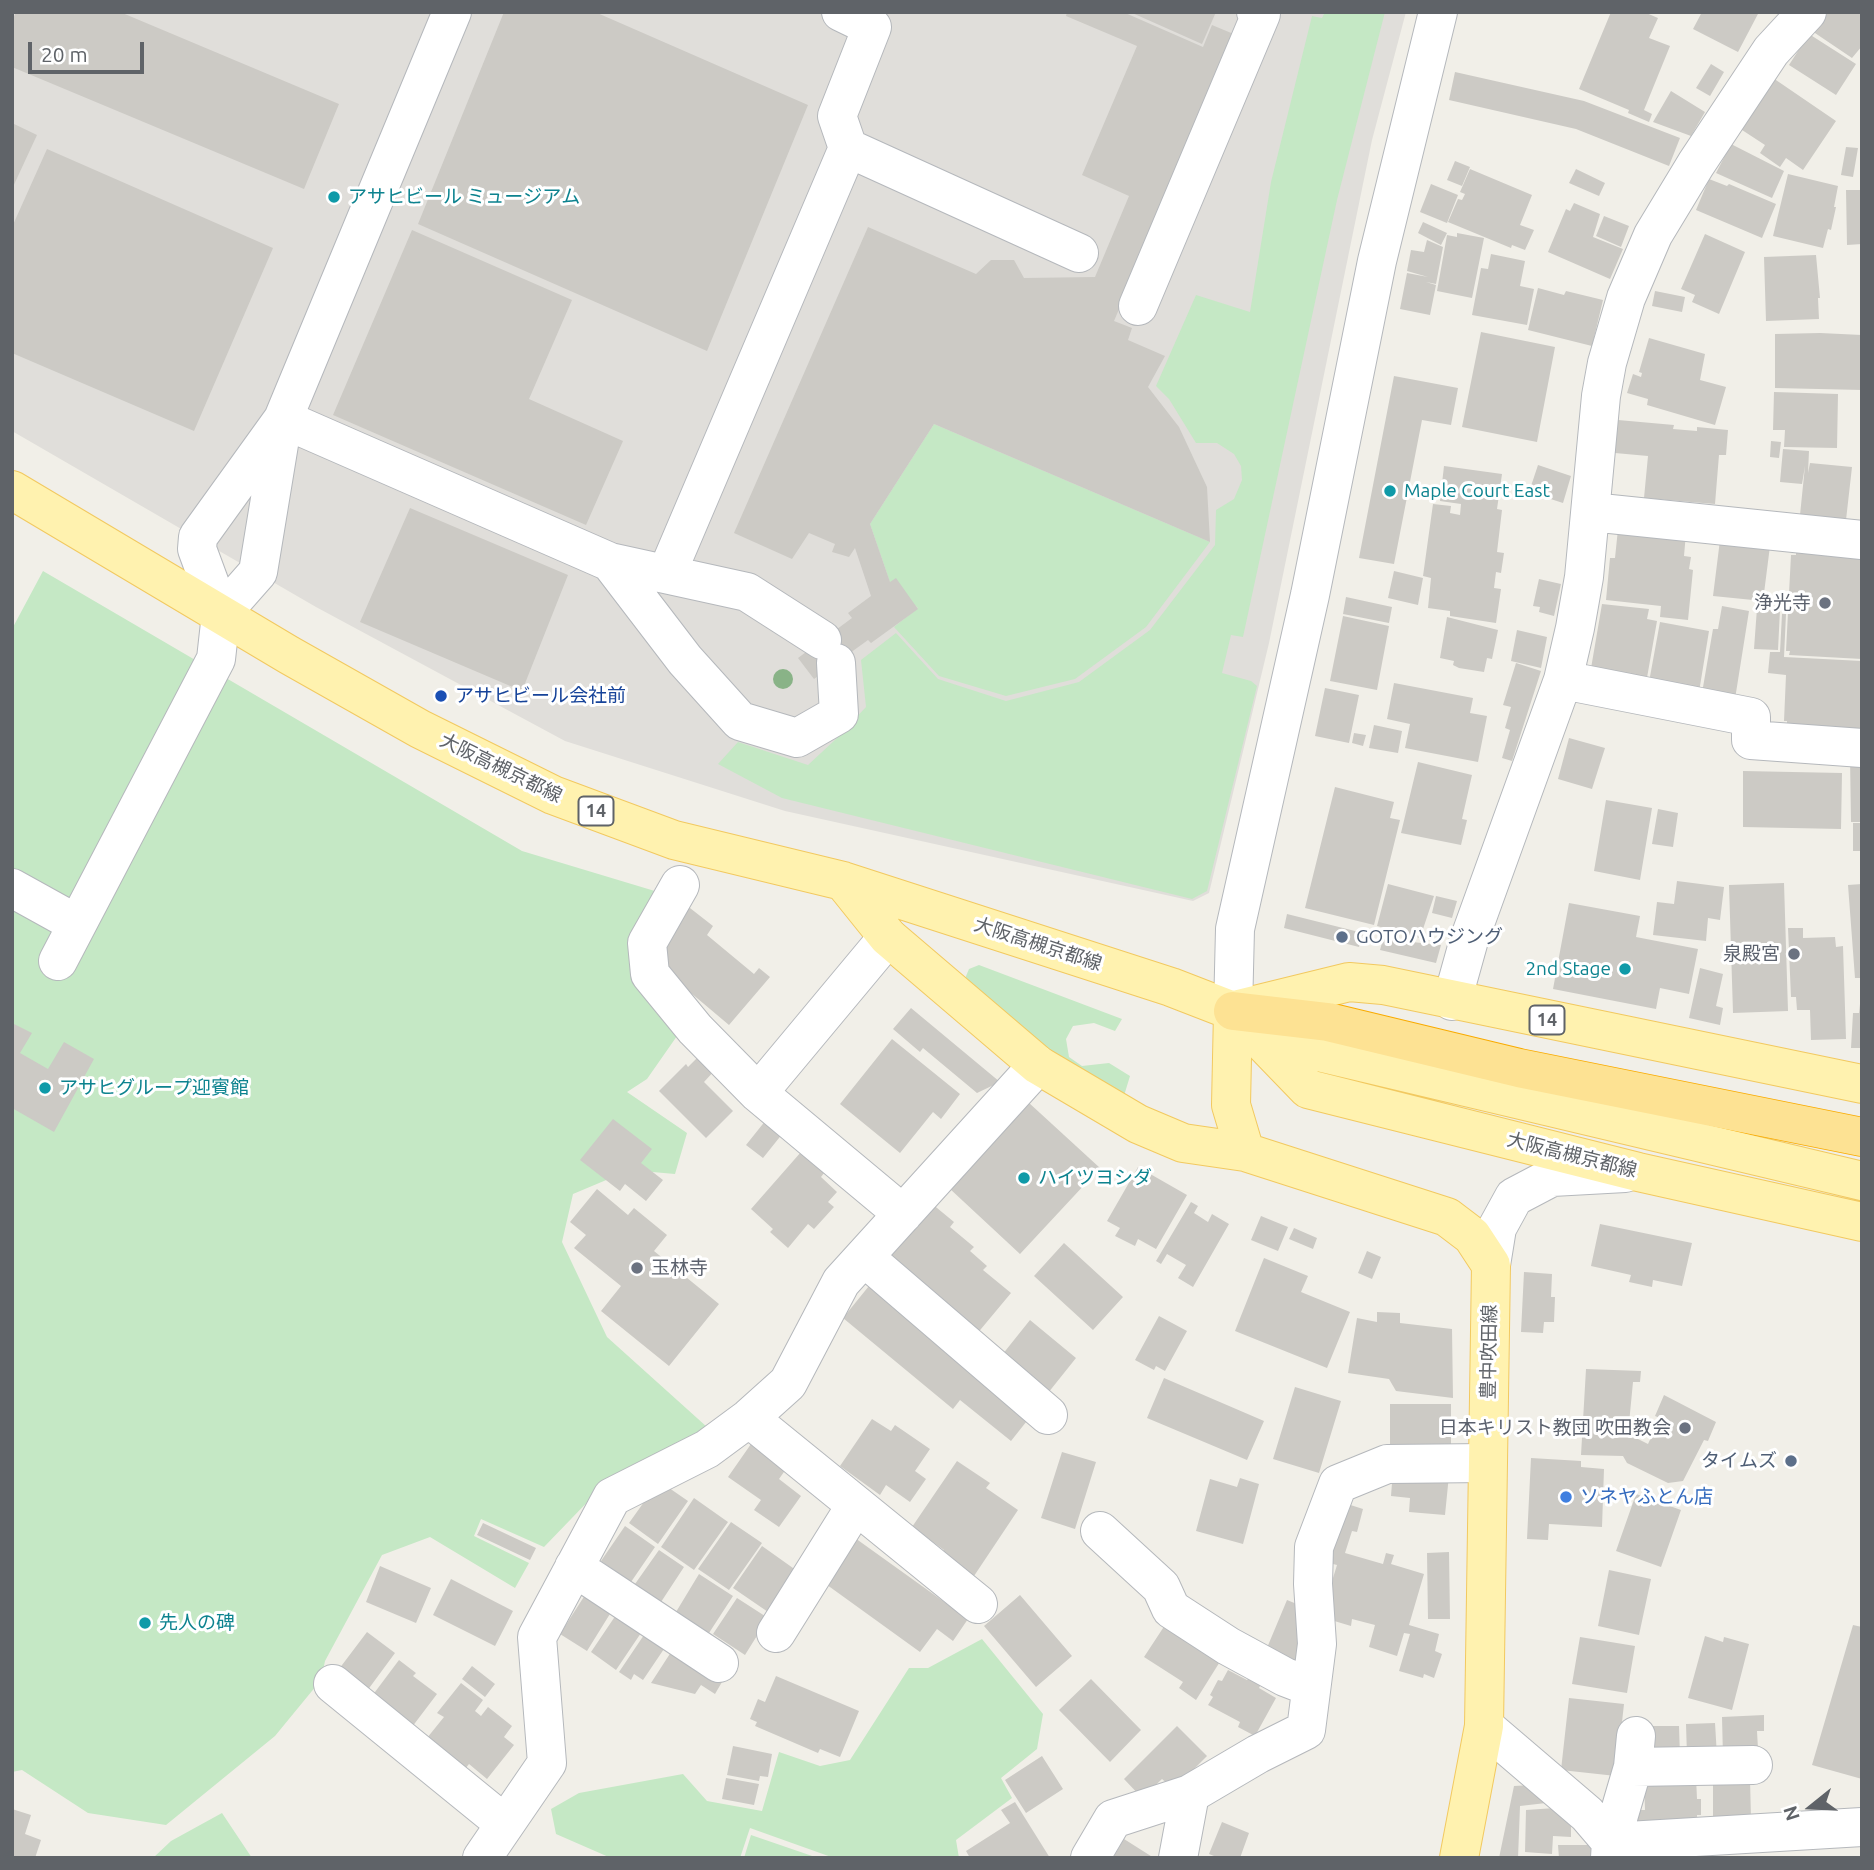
<!DOCTYPE html>
<meta charset="utf-8">
<style>
body{margin:0}
#map{position:relative;width:1874px;height:1870px;overflow:hidden;background:#f1efe8;font-family:Ubuntu,sans-serif}
canvas{display:block}
.frame{position:absolute;inset:0;border:14px solid #5f6368;pointer-events:none}
.north{position:absolute;left:1776px;top:1772px;width:70px;height:70px;-webkit-text-stroke:5px #fff;paint-order:stroke;rotate:252deg;font-size:19px;font-weight:700;line-height:28px;text-align:center;color:#5f6368}
.north::after{content:'';display:block;margin:auto;width:24px;height:32px;background:#5f6368;clip-path:polygon(50% 0,100% 100%,50% 72%,0 100%)}
.scale{position:absolute;left:28px;top:42px;width:116px;height:32px;box-sizing:border-box;border:4px solid #5f6368;border-top:0;padding-left:9px;font-size:21px;line-height:24px;white-space:nowrap;color:#5f6368;-webkit-text-stroke:5px #fff;paint-order:stroke}
</style>
<div id="map">
<canvas width="1874" height="1870"></canvas>
<div class="frame"></div>
<div class="north">N</div>
<div class="scale">20 m</div>
</div>
<script>
const ctx = document.querySelector('canvas').getContext('2d');
ctx.lineJoin = 'round';
function paint(path, color) { ctx.fillStyle = color; ctx.fill(path, 'evenodd'); }
const poly = rows => new Path2D(rows.map(r => 'M' + r).join(''));
function strokePath(path, color, width, dash) { ctx.strokeStyle = color; ctx.lineWidth = width; ctx.lineCap = dash ? 'butt' : 'round'; ctx.setLineDash(dash || []); ctx.stroke(path); }
function drawText(font, color, halo, rows, align = 'center') {
  ctx.font = font + ' Ubuntu,"Noto Sans JP",sans-serif'; ctx.lineWidth = 6; ctx.setLineDash([]); ctx.textBaseline = 'middle'; ctx.strokeStyle = halo; ctx.fillStyle = color; for (const [text, x, y, turn = 0] of rows) {
    ctx.save(); ctx.translate(x, y); ctx.rotate((+turn || 0) * Math.PI / 180); ctx.textAlign = isNaN(turn) ? turn : align; if (halo) ctx.strokeText(text, 0, 0); ctx.fillText(text, 0, 0); ctx.restore();
  }
}
paint(poly([
 [12,12,1406,12,1372,140,1269,643,1209,893,1193,901,785,811,565,741,316,607,12,431]
]), '#e0deda');
paint(poly([
 [1325,12,1385,12,1337,200,1243,637,1231,635,1222,673,1251,681,1257,686,1207,891,1192,899,782,798,718,764,738,742,808,765,836,739,866,707,861,660,896,633,938,679,1006,701,1079,682,1150,630,1215,545,1216,510,1234,499,1242,480,1241,466,1234,454,1217,443,1196,443,1169,399,1156,386,1196,295,1250,312,1271,182,1312,16,1322,18],
 [934,424,1210,542,1146,627,1075,679,1006,696,939,676,894,627,918,608,890,582,870,524],
 [43,571,522,851,668,895,684,1026,647,1079,627,1092,687,1133,675,1174,630,1170,573,1194,562,1242,607,1337,707,1427,598,1491,544,1547,481,1519,474,1536,529,1563,515,1588,430,1537,382,1555,325,1661,321,1680,275,1736,166,1825,88,1813,22,1770,12,1772,12,629],
 [979,965,1122,1019,1115,1031,1094,1023,1073,1026,1066,1039,1069,1057,1082,1066,1109,1063,1130,1076,1123,1099,1045,1054,964,981,969,969],
 [982,1639,1043,1714,1037,1749,1001,1778,1012,1798,956,1840,959,1858,834,1858,750,1828,740,1858,611,1858,556,1834,551,1809,579,1793,683,1774,707,1801,762,1811,779,1752,820,1766,850,1760,909,1668,928,1668],
 [222,1813,252,1858,153,1858,171,1841],
 [751,1835,818,1858,744,1858]
]), '#c5e8c5');
paint(poly([
 [16,12,120,12,339,104,304,189,12,67,12,21],
 [504,12,595,12,808,105,707,351,418,224],
 [1067,12,1123,12,1203,47,1212,25,1236,35,1114,321,1132,328,1128,340,1165,356,1148,387,1179,427,1207,487,1210,542,934,424,870,524,890,582,896,578,918,609,871,643,868,640,814,679,798,658,852,618,848,613,871,596,855,548,849,557,832,552,835,544,809,533,792,559,734,533,868,227,976,274,991,260,1014,260,1024,278,1095,277,1129,196,1082,175,1137,46,1066,16],
 [1130,12,1216,12,1202,44],
 [1611,12,1644,12,1658,18,1649,38,1670,46,1644,110,1652,114,1649,122,1628,113,1629,110,1579,89],
 [1702,12,1759,12,1738,52,1693,29],
 [1829,12,1862,12,1862,46,1852,58,1812,31],
 [1809,34,1856,64,1836,95,1789,65],
 [1711,64,1724,72,1710,96,1696,88],
 [1455,72,1584,101,1680,138,1669,166,1576,129,1449,100],
 [1773,78,1836,121,1803,170,1786,158,1780,167,1760,153,1765,145,1739,128],
 [1671,91,1705,112,1691,136,1653,122],
 [12,123,37,135,12,189],
 [1731,144,1784,171,1772,198,1716,173],
 [1846,147,1858,148,1853,177,1841,175],
 [47,149,273,248,194,431,12,353,12,227],
 [1455,161,1470,167,1462,186,1447,180],
 [1470,169,1532,195,1520,225,1534,230,1525,250,1512,245,1511,248,1448,222,1458,199,1462,200,1465,194,1460,192],
 [1576,169,1605,183,1599,196,1569,183],
 [1788,174,1838,186,1834,207,1836,207,1831,230,1828,229,1823,248,1773,236],
 [1709,179,1727,186,1729,184,1776,204,1762,238,1696,210],
 [1431,184,1458,195,1447,223,1420,212],
 [1846,190,1862,190,1862,244,1847,245],
 [1574,203,1600,214,1593,237,1623,249,1610,279,1548,252,1566,209,1570,211],
 [1604,216,1629,226,1621,247,1596,236],
 [1423,222,1447,233,1441,245,1418,233],
 [412,230,572,300,529,399,623,441,586,525,333,415],
 [1457,233,1484,238,1472,298,1437,291,1447,235,1457,237],
 [1705,234,1745,252,1719,314,1692,302,1695,295,1681,289],
 [1427,240,1443,247,1436,284,1426,282,1436,285,1430,315,1400,309,1407,273,1428,277,1407,271,1411,250,1424,252],
 [1491,254,1525,261,1520,286,1534,289,1527,325,1472,315,1481,268,1488,269],
 [1816,255,1820,298,1818,298,1819,319,1766,321,1764,257],
 [1538,288,1564,295,1566,291,1603,300,1592,346,1528,330],
 [1655,291,1685,297,1682,312,1652,306],
 [1481,332,1555,347,1537,442,1462,427],
 [1820,333,1862,335,1862,390,1775,388,1775,334],
 [1649,338,1705,354,1700,380,1726,387,1715,425,1647,405,1648,399,1627,393,1633,374,1641,377,1642,373,1639,372],
 [1394,376,1458,388,1451,425,1422,420,1394,564,1359,558],
 [1774,392,1838,394,1837,448,1784,447,1785,430,1773,430],
 [1618,420,1674,425,1673,429,1697,431,1697,427,1728,430,1726,455,1719,455,1715,504,1644,498,1648,456,1615,453],
 [1771,441,1781,442,1779,458,1770,457],
 [1783,449,1809,451,1808,473,1810,463,1852,467,1846,520,1800,515,1805,466,1802,484,1780,482],
 [1538,465,1571,476,1563,503,1529,492],
 [1444,466,1502,474,1497,509,1502,510,1497,552,1504,553,1501,573,1496,572,1494,588,1501,589,1496,623,1450,616,1450,611,1428,608,1431,578,1423,576,1433,504,1451,506,1450,513,1460,515,1461,504,1440,501],
 [410,508,568,575,522,691,360,622],
 [1618,529,1686,533,1684,556,1691,557,1689,569,1693,570,1688,620,1660,617,1661,606,1606,600,1610,558,1615,558],
 [1720,540,1770,546,1763,601,1713,596],
 [1796,552,1862,556,1862,659,1789,655,1790,651,1786,651,1791,555,1796,555],
 [1394,571,1423,578,1418,605,1388,598],
 [1539,579,1561,584,1554,616,1539,612,1540,607,1533,606],
 [1346,597,1392,607,1389,623,1343,614],
 [1602,604,1649,609,1647,619,1657,621,1645,689,1589,680],
 [1722,606,1749,611,1735,699,1702,693,1713,629,1718,629],
 [1757,608,1780,610,1778,650,1754,649],
 [1782,614,1786,614,1784,657,1862,661,1862,735,1787,730,1787,721,1784,721,1786,675,1768,673,1770,652,1780,652],
 [1343,616,1389,626,1377,690,1330,681],
 [1447,617,1498,630,1492,659,1487,658,1484,672,1459,668,1453,665,1454,661,1440,658],
 [1660,622,1709,631,1699,692,1649,682],
 [1517,630,1547,637,1541,668,1511,661],
 [1516,663,1541,671,1512,761,1502,758,1510,730,1505,728,1511,707,1503,705],
 [1394,683,1473,698,1470,713,1487,716,1478,762,1405,748,1410,724,1387,719],
 [1325,688,1359,695,1349,743,1315,736],
 [1374,725,1402,731,1398,753,1369,748],
 [1354,733,1366,735,1363,746,1352,743],
 [1569,738,1605,748,1592,789,1558,779],
 [1850,757,1862,757,1862,822,1851,822],
 [1418,762,1472,775,1462,819,1467,820,1461,845,1401,833],
 [1743,771,1842,773,1841,829,1743,827],
 [1335,787,1394,802,1390,818,1400,820,1374,925,1305,908],
 [1606,800,1652,808,1640,880,1594,871],
 [1658,809,1678,813,1673,847,1652,844],
 [1853,823,1862,823,1862,851,1853,851],
 [1677,881,1724,887,1720,920,1708,918,1706,941,1653,935,1657,902,1674,904],
 [1784,883,1788,1011,1733,1013,1729,885],
 [1388,884,1434,896,1420,938,1377,926],
 [1862,884,1862,978,1855,978,1848,885],
 [1436,896,1457,901,1452,918,1432,913],
 [681,901,713,926,707,935,754,974,759,968,770,977,729,1025,666,972,657,945],
 [1569,903,1640,916,1636,937,1698,949,1689,994,1660,988,1656,1009,1553,989],
 [1287,914,1363,933,1359,947,1284,928],
 [1788,928,1803,928,1803,938,1835,937,1836,947,1843,946,1846,1039,1811,1040,1810,1010,1797,1010,1796,997,1791,997],
 [1383,939,1441,945,1436,963,1380,950],
 [1700,968,1723,974,1716,1006,1723,1008,1720,1025,1689,1018],
 [1860,1004,1862,1048,1851,1048,1853,1013,1859,1013],
 [911,1008,1000,1082,977,1093,923,1048,920,1052,893,1029],
 [12,1023,32,1033,20,1053,48,1069,64,1042,94,1059,54,1132,12,1108],
 [892,1039,960,1094,941,1119,933,1112,900,1153,840,1104],
 [700,1055,715,1070,704,1082,733,1111,706,1138,659,1091,686,1064,688,1067],
 [1028,1102,1100,1168,1020,1254,949,1188],
 [613,1119,652,1149,641,1163,663,1180,646,1201,625,1184,620,1191,580,1160],
 [766,1120,783,1133,763,1158,746,1145],
 [801,1152,824,1173,821,1177,837,1192,828,1202,834,1207,814,1229,808,1224,788,1248,770,1232,773,1229,751,1209],
 [1138,1167,1187,1195,1156,1249,1138,1239,1135,1246,1115,1236,1120,1228,1107,1221],
 [597,1189,628,1215,634,1208,667,1235,654,1251,719,1304,669,1366,601,1311,621,1286,574,1248,586,1235,570,1222],
 [1191,1202,1198,1206,1194,1213,1208,1222,1212,1214,1229,1224,1193,1287,1178,1278,1186,1265,1167,1254,1161,1264,1156,1261],
 [931,1203,954,1222,950,1227,974,1247,970,1251,987,1266,983,1270,1011,1293,976,1335,885,1259],
 [1261,1216,1288,1227,1278,1251,1251,1240],
 [1600,1224,1692,1243,1682,1286,1653,1280,1652,1287,1629,1282,1631,1275,1591,1266],
 [1294,1228,1317,1238,1313,1249,1289,1239],
 [1064,1243,1123,1297,1093,1330,1034,1276],
 [1367,1251,1381,1257,1372,1279,1358,1273],
 [1264,1258,1308,1276,1301,1292,1350,1312,1327,1368,1235,1331],
 [1524,1272,1552,1274,1551,1297,1555,1297,1554,1322,1544,1322,1543,1333,1521,1332],
 [873,1281,1034,1412,1011,1441,960,1400,953,1409,843,1318],
 [1377,1312,1400,1313,1400,1323,1452,1329,1453,1398,1396,1391,1389,1379,1348,1373,1357,1318,1377,1322],
 [1159,1316,1187,1331,1165,1371,1156,1366,1154,1370,1135,1360],
 [1030,1320,1076,1358,1044,1398,998,1360],
 [1586,1369,1641,1371,1640,1382,1633,1382,1628,1434,1648,1444,1660,1418,1655,1416,1664,1395,1716,1422,1708,1441,1704,1440,1683,1481,1668,1483,1627,1463,1623,1456,1581,1455],
 [1164,1378,1264,1421,1247,1460,1147,1418],
 [1295,1387,1341,1401,1319,1473,1273,1459],
 [1390,1404,1451,1404,1451,1454,1390,1454],
 [872,1419,891,1431,895,1425,930,1449,915,1471,926,1479,910,1502,886,1485,880,1495,840,1466],
 [751,1444,786,1469,779,1479,801,1496,779,1527,754,1510,761,1500,728,1477],
 [1062,1452,1096,1462,1075,1529,1041,1518],
 [1531,1458,1581,1461,1581,1467,1604,1469,1602,1527,1549,1524,1548,1540,1527,1539],
 [957,1461,990,1483,986,1488,1018,1510,972,1579,939,1556,944,1550,912,1527],
 [1393,1470,1449,1475,1445,1515,1409,1512,1410,1498,1391,1496],
 [1240,1478,1259,1484,1243,1544,1196,1531,1210,1479,1237,1487],
 [659,1481,688,1501,658,1544,629,1523],
 [1636,1494,1681,1510,1661,1567,1616,1551],
 [694,1498,728,1522,694,1570,661,1547],
 [1338,1501,1363,1509,1357,1532,1352,1531,1345,1553,1383,1564,1386,1553,1394,1555,1391,1564,1424,1574,1409,1625,1439,1634,1435,1651,1442,1654,1434,1678,1424,1674,1423,1678,1399,1671,1410,1634,1404,1633,1397,1656,1369,1647,1375,1625,1352,1619,1351,1626,1321,1617,1337,1565,1325,1562],
 [731,1522,762,1543,729,1590,698,1569],
 [483,1523,536,1548,530,1560,477,1535],
 [625,1526,655,1547,631,1582,601,1561],
 [855,1538,968,1619,953,1641,937,1629,920,1652,823,1582],
 [762,1546,800,1573,771,1614,733,1588],
 [659,1550,684,1567,661,1602,635,1584],
 [1449,1552,1450,1619,1428,1619,1427,1553],
 [380,1566,431,1588,416,1623,366,1602],
 [1609,1570,1651,1579,1639,1635,1598,1626],
 [699,1574,733,1596,709,1633,676,1612],
 [451,1579,513,1611,495,1646,433,1615],
 [587,1592,613,1609,587,1651,560,1634],
 [1020,1595,1072,1656,1036,1687,984,1626],
 [737,1598,768,1618,745,1655,713,1634],
 [1287,1600,1309,1609,1295,1669,1264,1655],
 [618,1612,643,1630,616,1670,591,1652],
 [1167,1622,1221,1660,1196,1700,1179,1688,1183,1682,1144,1657],
 [1853,1625,1862,1627,1862,1779,1812,1765],
 [367,1632,395,1653,367,1691,339,1669],
 [646,1632,666,1646,643,1680,634,1674,631,1680,619,1672],
 [1705,1636,1723,1642,1724,1637,1749,1644,1732,1710,1688,1698],
 [1580,1637,1635,1646,1627,1693,1572,1684],
 [673,1649,722,1682,715,1694,701,1685,695,1694,651,1683],
 [399,1660,416,1673,413,1676,437,1694,412,1727,372,1696],
 [472,1666,495,1684,485,1697,462,1679],
 [1228,1670,1247,1680,1249,1678,1261,1684,1259,1688,1276,1698,1255,1736,1238,1727,1240,1722,1208,1705,1213,1697,1210,1695,1218,1680,1222,1681],
 [776,1676,859,1711,840,1757,820,1749,818,1753,755,1726,757,1722,750,1719,758,1699,765,1702],
 [1091,1679,1141,1730,1110,1762,1059,1710],
 [461,1683,483,1700,475,1711,481,1716,488,1707,512,1726,504,1737,514,1745,487,1779,469,1764,465,1769,427,1738,444,1717,437,1713],
 [1569,1698,1624,1704,1616,1776,1561,1770],
 [1764,1715,1764,1731,1757,1731,1758,1749,1723,1757,1722,1717],
 [1715,1723,1717,1756,1687,1756,1686,1724],
 [1177,1726,1207,1756,1182,1781,1170,1786,1162,1779,1142,1798,1124,1779],
 [1648,1726,1679,1726,1680,1757,1649,1757],
 [733,1746,772,1754,768,1777,760,1776,759,1781,727,1775],
 [1042,1756,1063,1789,1026,1813,1005,1780],
 [1696,1777,1697,1799,1701,1799,1701,1815,1697,1815,1697,1822,1634,1830,1634,1810,1645,1810,1644,1779],
 [726,1778,759,1784,754,1805,722,1799],
 [1713,1779,1750,1779,1751,1819,1713,1819],
 [1532,1785,1546,1803,1520,1806,1518,1858,1499,1858,1514,1786],
 [1015,1802,1050,1858,970,1858,966,1851,1010,1823,1001,1810],
 [1555,1808,1571,1814,1571,1837,1553,1836,1552,1854,1525,1852,1526,1810],
 [12,1809,31,1815,25,1834,41,1840,35,1858,12,1858],
 [1222,1822,1249,1833,1240,1858,1219,1858,1209,1854],
 [1124,1839,1154,1858,1113,1858],
 [1558,1845,1595,1845,1595,1858,1559,1858]
]), '#cccac5');
const minor = poly([
 [848,148,1079,253],
 [1138,306,1261,14,1256,12],
 [283,419,610,562],
 [1591,512,1862,540],
 [667,573,848,148,837,116,872,27,841,12],
 [221,614,258,572,282,426],
 [822,640,747,592,610,562,685,660,740,721,797,738,839,714,836,663],
 [1563,680,1751,717,1751,740,1862,748],
 [680,885,647,943,650,974,695,1029,758,1093,903,1214],
 [12,888,77,924],
 [58,961,216,659,221,614,197,549,198,537,283,419,452,12],
 [1452,1001,1469,940,1563,680,1575,628,1584,577,1601,396,1607,363,1626,298,1653,235,1696,164,1771,51,1807,12],
 [1233,1011,1235,929,1310,595,1377,261,1438,12],
 [758,1093,888,937],
 [864,1257,1048,1415],
 [1491,1265,1497,1228,1514,1197,1552,1177,1625,1173],
 [749,1418,978,1604],
 [1100,1531,1161,1587,1171,1609,1228,1646,1285,1677,1311,1687],
 [574,1567,719,1663],
 [776,1633,856,1505],
 [333,1684,505,1824],
 [1484,1726,1587,1814,1611,1842,1610,1858],
 [1636,1736,1633,1767,1611,1842,1862,1827],
 [1633,1767,1753,1765],
 [482,1858,547,1763,537,1637,612,1497,707,1449,749,1418,788,1383,841,1282,1038,1065],
 [1090,1858,1113,1819,1190,1794,1258,1754,1306,1730,1317,1644,1313,1584,1314,1547,1338,1484,1387,1464,1487,1463],
 [1178,1858,1190,1794]
]);
const major = poly([
 [12,490,289,655,420,729,553,795,674,840,843,881,1171,987,1233,1011,1319,1052,1862,1181],
 [843,881,888,937,1038,1065,1138,1124,1183,1143,1245,1152],
 [1235,1010,1349,982,1383,985,1862,1084],
 [1233,1011,1231,1105,1245,1152,1447,1217,1472,1236,1491,1265,1484,1726,1459,1858],
 [1251,1030,1308,1089,1638,1172,1862,1222]
]);
const highway = poly([
 [1233,1011,1328,1022,1519,1068,1862,1137]
]);
strokePath(minor, '#b5b8bc', 40);
strokePath(major, '#f2c960', 40);
strokePath(highway, '#f9ab00', 40);
strokePath(minor, '#fff', 38);
strokePath(major, '#fff2af', 38);
strokePath(highway, '#fde293', 38);
ctx.fillStyle = '#89b387';
for (const [x, y] of [
 [783,679]
]) { ctx.beginPath(); ctx.arc(x, y, 10, 0, 2 * Math.PI); ctx.fill(); }
for (const [x, y, r, color] of [
 [334,197,7,"#0f9aa8"],
 [1390,491,7,"#0f9aa8"],
 [1825,603,7,"#6b7280"],
 [441,696,7,"#1a4fb4"],
 [1342,937,7,"#5c6f8a"],
 [1794,954,7,"#6b7280"],
 [1625,969,7,"#0f9aa8"],
 [45,1088,7,"#0f9aa8"],
 [1024,1178,7,"#0f9aa8"],
 [637,1268,7,"#6b7280"],
 [1685,1428,7,"#6b7280"],
 [1791,1461,7,"#5c6f8a"],
 [1566,1497,7,"#3f7fe0"],
 [145,1623,7,"#0f9aa8"]
]) { const dot = new Path2D(); dot.arc(x, y, r, 0, 2 * Math.PI); ctx.fillStyle = color; ctx.fill(dot); strokePath(dot, '#fff', 2.5); }
for (const [x, y, w] of [
 [596,811,35],
 [1547,1020,35]
]) { const box = new Path2D(); box.roundRect(x - w / 2, y - 14.5, w, 29, 5); ctx.fillStyle = '#fff'; ctx.fill(box); strokePath(box, '#5f6368', 2); }
drawText('bold 18px', '#5f6368', null, [
 ["14",596,811],
 ["14",1547,1020]
]);
drawText('19px', '#0d838f', '#fff', [
 ["アサヒビール ミュージアム",348,197],
 ["Maple Court East",1404,491],
 ["2nd Stage",1611,969,"right"],
 ["アサヒグループ迎賓館",59,1088],
 ["ハイツヨシダ",1038,1178],
 ["先人の碑",159,1623]
], 'left');
drawText('19px', '#5b616d', '#fff', [
 ["浄光寺",1811,603],
 ["泉殿宮",1780,954],
 ["玉林寺",651,1268,"left"],
 ["日本キリスト教団 吹田教会",1671,1428]
], 'right');
drawText('19px', '#164399', '#fff', [
 ["アサヒビール会社前",455,696]
], 'left');
drawText('19px', '#5f6368', '#fff', [
 ["大阪高槻京都線",501,768,26],
 ["大阪高槻京都線",1038,944,18],
 ["大阪高槻京都線",1572,1155,14],
 ["豊中吹田線",1489,1352,-89]
]);
drawText('19px', '#4e5e75', '#fff', [
 ["GOTOハウジング",1356,937],
 ["タイムズ",1777,1461,"right"]
], 'left');
drawText('19px', '#366cbe', '#fff', [
 ["ソネヤふとん店",1580,1497]
], 'left');
</script>
